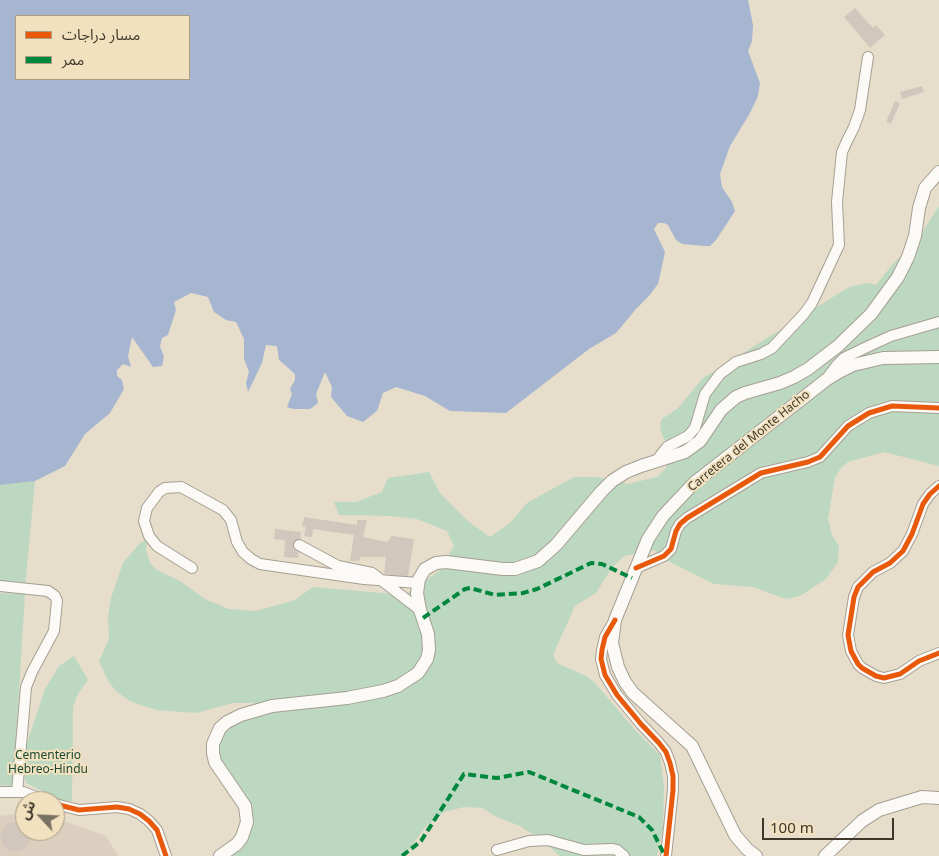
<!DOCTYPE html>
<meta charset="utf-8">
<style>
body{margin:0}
#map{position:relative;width:939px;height:856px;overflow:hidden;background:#e6ddcb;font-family:"Noto Sans","Noto Sans Arabic",sans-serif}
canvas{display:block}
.legend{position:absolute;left:15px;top:15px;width:175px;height:65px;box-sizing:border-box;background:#f2e1bf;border:1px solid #aa9d83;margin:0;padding:6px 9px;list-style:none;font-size:15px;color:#3e372a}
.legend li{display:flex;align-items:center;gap:10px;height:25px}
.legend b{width:25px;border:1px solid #aa9d83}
.north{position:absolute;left:15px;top:791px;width:50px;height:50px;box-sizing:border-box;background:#f2e1bf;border:1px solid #aa9d83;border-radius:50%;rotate:295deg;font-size:14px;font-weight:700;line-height:20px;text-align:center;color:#3e372a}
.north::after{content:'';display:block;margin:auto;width:18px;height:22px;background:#797162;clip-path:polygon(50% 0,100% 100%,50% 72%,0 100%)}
.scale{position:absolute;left:762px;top:818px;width:132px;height:22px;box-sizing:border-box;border:2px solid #3e372a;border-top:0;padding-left:6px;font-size:15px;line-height:18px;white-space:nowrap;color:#3e372a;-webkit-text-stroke:4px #f2e1bf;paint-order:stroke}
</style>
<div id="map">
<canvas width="939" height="856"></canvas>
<ul class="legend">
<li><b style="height:6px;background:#e8590c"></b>مسار دراجات</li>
<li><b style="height:6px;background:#00873e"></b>ممر</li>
</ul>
<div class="north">ش</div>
<div class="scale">100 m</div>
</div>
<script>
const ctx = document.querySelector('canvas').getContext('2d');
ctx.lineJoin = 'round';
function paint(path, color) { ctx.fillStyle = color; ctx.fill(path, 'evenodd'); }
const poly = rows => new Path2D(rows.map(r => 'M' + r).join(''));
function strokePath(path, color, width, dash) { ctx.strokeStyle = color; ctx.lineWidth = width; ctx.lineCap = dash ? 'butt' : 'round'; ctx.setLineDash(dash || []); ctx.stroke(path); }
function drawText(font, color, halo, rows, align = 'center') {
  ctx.font = font + ' "Noto Sans",sans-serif'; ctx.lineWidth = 4; ctx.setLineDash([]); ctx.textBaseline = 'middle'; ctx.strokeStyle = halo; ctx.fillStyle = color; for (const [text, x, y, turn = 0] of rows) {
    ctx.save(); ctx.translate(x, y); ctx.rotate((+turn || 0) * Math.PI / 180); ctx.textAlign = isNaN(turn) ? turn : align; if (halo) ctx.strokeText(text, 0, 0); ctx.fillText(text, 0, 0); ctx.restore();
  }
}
paint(poly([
 [25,813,25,831,55,831,55,818,106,836,118,856,0,856,0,816]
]), '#ddcfbf');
paint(poly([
 [939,206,939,466,884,452,848,462,841,468,835,477,828,519,832,535,839,546,838,562,826,579,800,596,786,599,753,587,714,584,668,561,654,550,624,556,611,569,596,593,575,606,553,655,557,663,586,676,595,683,637,732,660,755,664,787,663,828,657,856,560,856,541,840,520,826,497,817,482,808,464,807,444,812,425,827,405,856,222,856,232,848,248,801,238,784,222,765,218,751,218,742,226,732,237,722,264,707,252,703,233,703,196,713,157,710,140,705,128,700,116,691,108,681,99,661,109,639,108,617,111,598,123,563,139,544,147,539,146,550,150,563,157,570,180,581,205,599,229,609,255,611,267,608,295,600,313,587,405,595,439,571,454,546,447,531,417,519,390,516,339,515,334,502,356,502,382,492,388,478,429,472,440,493,469,522,490,537,510,523,527,503,574,477,597,477,627,484,657,477,666,468,671,453,661,432,660,424,662,419,678,408,703,378,849,287,867,283,876,285,891,266,917,240],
 [35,481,25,587,0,586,0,485],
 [0,593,25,594,13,786,0,785],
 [74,656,88,680,78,694,73,706,72,801,64,802,26,783,24,776,25,749,45,689,59,666]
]), '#bdd8c1');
paint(poly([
 [0,0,748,0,753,25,752,41,748,51,760,83,758,96,750,113,730,146,720,174,722,187,732,202,735,211,716,240,710,246,705,246,682,244,676,240,668,225,664,223,658,223,654,229,665,252,658,284,648,297,636,309,616,333,589,349,506,413,450,411,425,396,396,387,383,393,377,411,363,422,347,416,331,397,332,387,325,372,316,394,318,403,310,409,293,409,287,407,292,394,290,389,295,380,295,374,279,360,277,346,266,345,262,363,248,392,246,383,249,372,244,359,244,339,236,322,226,320,214,312,208,297,191,293,174,302,176,310,168,335,162,338,160,347,164,356,162,366,153,367,132,337,128,356,131,367,123,364,117,370,117,376,122,380,124,389,110,413,85,434,65,466,35,481,0,485],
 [16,16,189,16,189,79,16,79]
]), '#a6b6d1');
paint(poly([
 [855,8,873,28,876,25,885,35,870,48,844,17],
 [922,86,924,92,902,99,900,92],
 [895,101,900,103,891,124,886,122],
 [304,517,357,525,357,520,367,520,363,537,387,542,392,536,414,539,408,577,384,574,386,557,360,557,359,561,350,561,354,535,313,529,312,537,304,536,306,527,302,527],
 [275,529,301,532,298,558,284,557,285,540,274,539],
 [15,822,22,823,25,825,25,831,29,831,31,835,29,843,24,849,17,852,9,851,3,845,0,838,2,830,7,824]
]), '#d2c7bc');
const minor = poly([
 [828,377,837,365,844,358,869,346,891,336,939,322],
 [657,460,667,447,688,436,695,428,705,394,720,374,736,362,761,354,772,348,803,315,812,303,839,245,837,202,842,152,847,141,854,127,860,110,868,57],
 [939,486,930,494,923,504,912,534,903,551,890,563,873,572,858,587,854,597,848,635,851,651,858,664,862,668,876,676,884,678,900,674,919,661,939,653],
 [299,545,338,566,372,573,420,610],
 [192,568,157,546,149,536,144,521,147,508,159,492,165,488,181,487,223,510,231,520,237,542,243,552,251,559,260,564,364,579,418,583],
 [636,568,664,556,671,549,676,531,680,524,687,518,761,473,808,462,820,457,848,426,869,413,892,406,939,408],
 [0,586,48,591,55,596,57,601,54,631,32,672,26,687,17,792],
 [613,623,605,637,602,650,601,659,605,675,617,695,641,724,659,743,666,752,670,763,673,776,673,790,666,856],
 [0,792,23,792,47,801],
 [55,804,79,810,117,807,129,809,140,814,149,821,157,830,166,856],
 [497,850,529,841,548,840,584,850,613,849,617,850,624,856]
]);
const major = poly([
 [220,856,237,844,242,837,247,822,245,806,215,762,213,753,213,744,220,728,227,722,241,715,272,706,347,698,383,691,398,686,418,673,427,659,429,650,428,634,420,610,417,593,419,579,425,569,436,563,446,562,503,569,515,569,538,561,556,545,601,492,612,481,626,472,641,466,685,452,700,441,721,410,736,397,745,393,780,383,794,377,808,369,838,346,871,314,898,277,908,257,915,236,919,208,925,188,939,172],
 [756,856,747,849,735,835,692,746,633,693,625,682,618,667,612,643,615,620,648,539,663,516,694,483,826,380,839,372,853,365,883,358,939,357],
 [825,856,862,821,879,810,922,797,939,798]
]);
strokePath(minor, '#a69f92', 12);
strokePath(major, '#a69f92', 14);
strokePath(minor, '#fbfaf7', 10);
strokePath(major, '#fbfaf7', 12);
strokePath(poly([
 [423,618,465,589,470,588,495,595,523,593,537,589,591,563,602,564,632,578],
 [402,856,421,841,464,774,497,778,529,772,639,817,652,830,665,856]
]), '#00873e', 4, [8, 4]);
strokePath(poly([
 [939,486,930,494,923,504,912,534,903,551,890,563,873,572,858,587,854,597,848,635,851,651,858,664,862,668,876,676,884,678,900,674,919,661,939,653],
 [636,568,664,556,671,549,676,531,680,524,687,518,761,473,808,462,820,457,848,426,869,413,892,406,939,408],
 [615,620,605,637,602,650,601,659,605,675,617,695,641,724,659,743,666,752,670,763,673,776,673,790,666,856],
 [55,804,79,810,117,807,129,809,140,814,149,821,157,830,166,856]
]), '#e8590c', 5);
drawText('12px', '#3e372a', '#f2e1bf', [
 ["Carretera del Monte Hacho",749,441,-39]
]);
drawText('12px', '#1a4a36', '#f2e1bf', [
 ["Cementerio",48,756],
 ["Hebreo-Hindu",48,770]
]);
</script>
